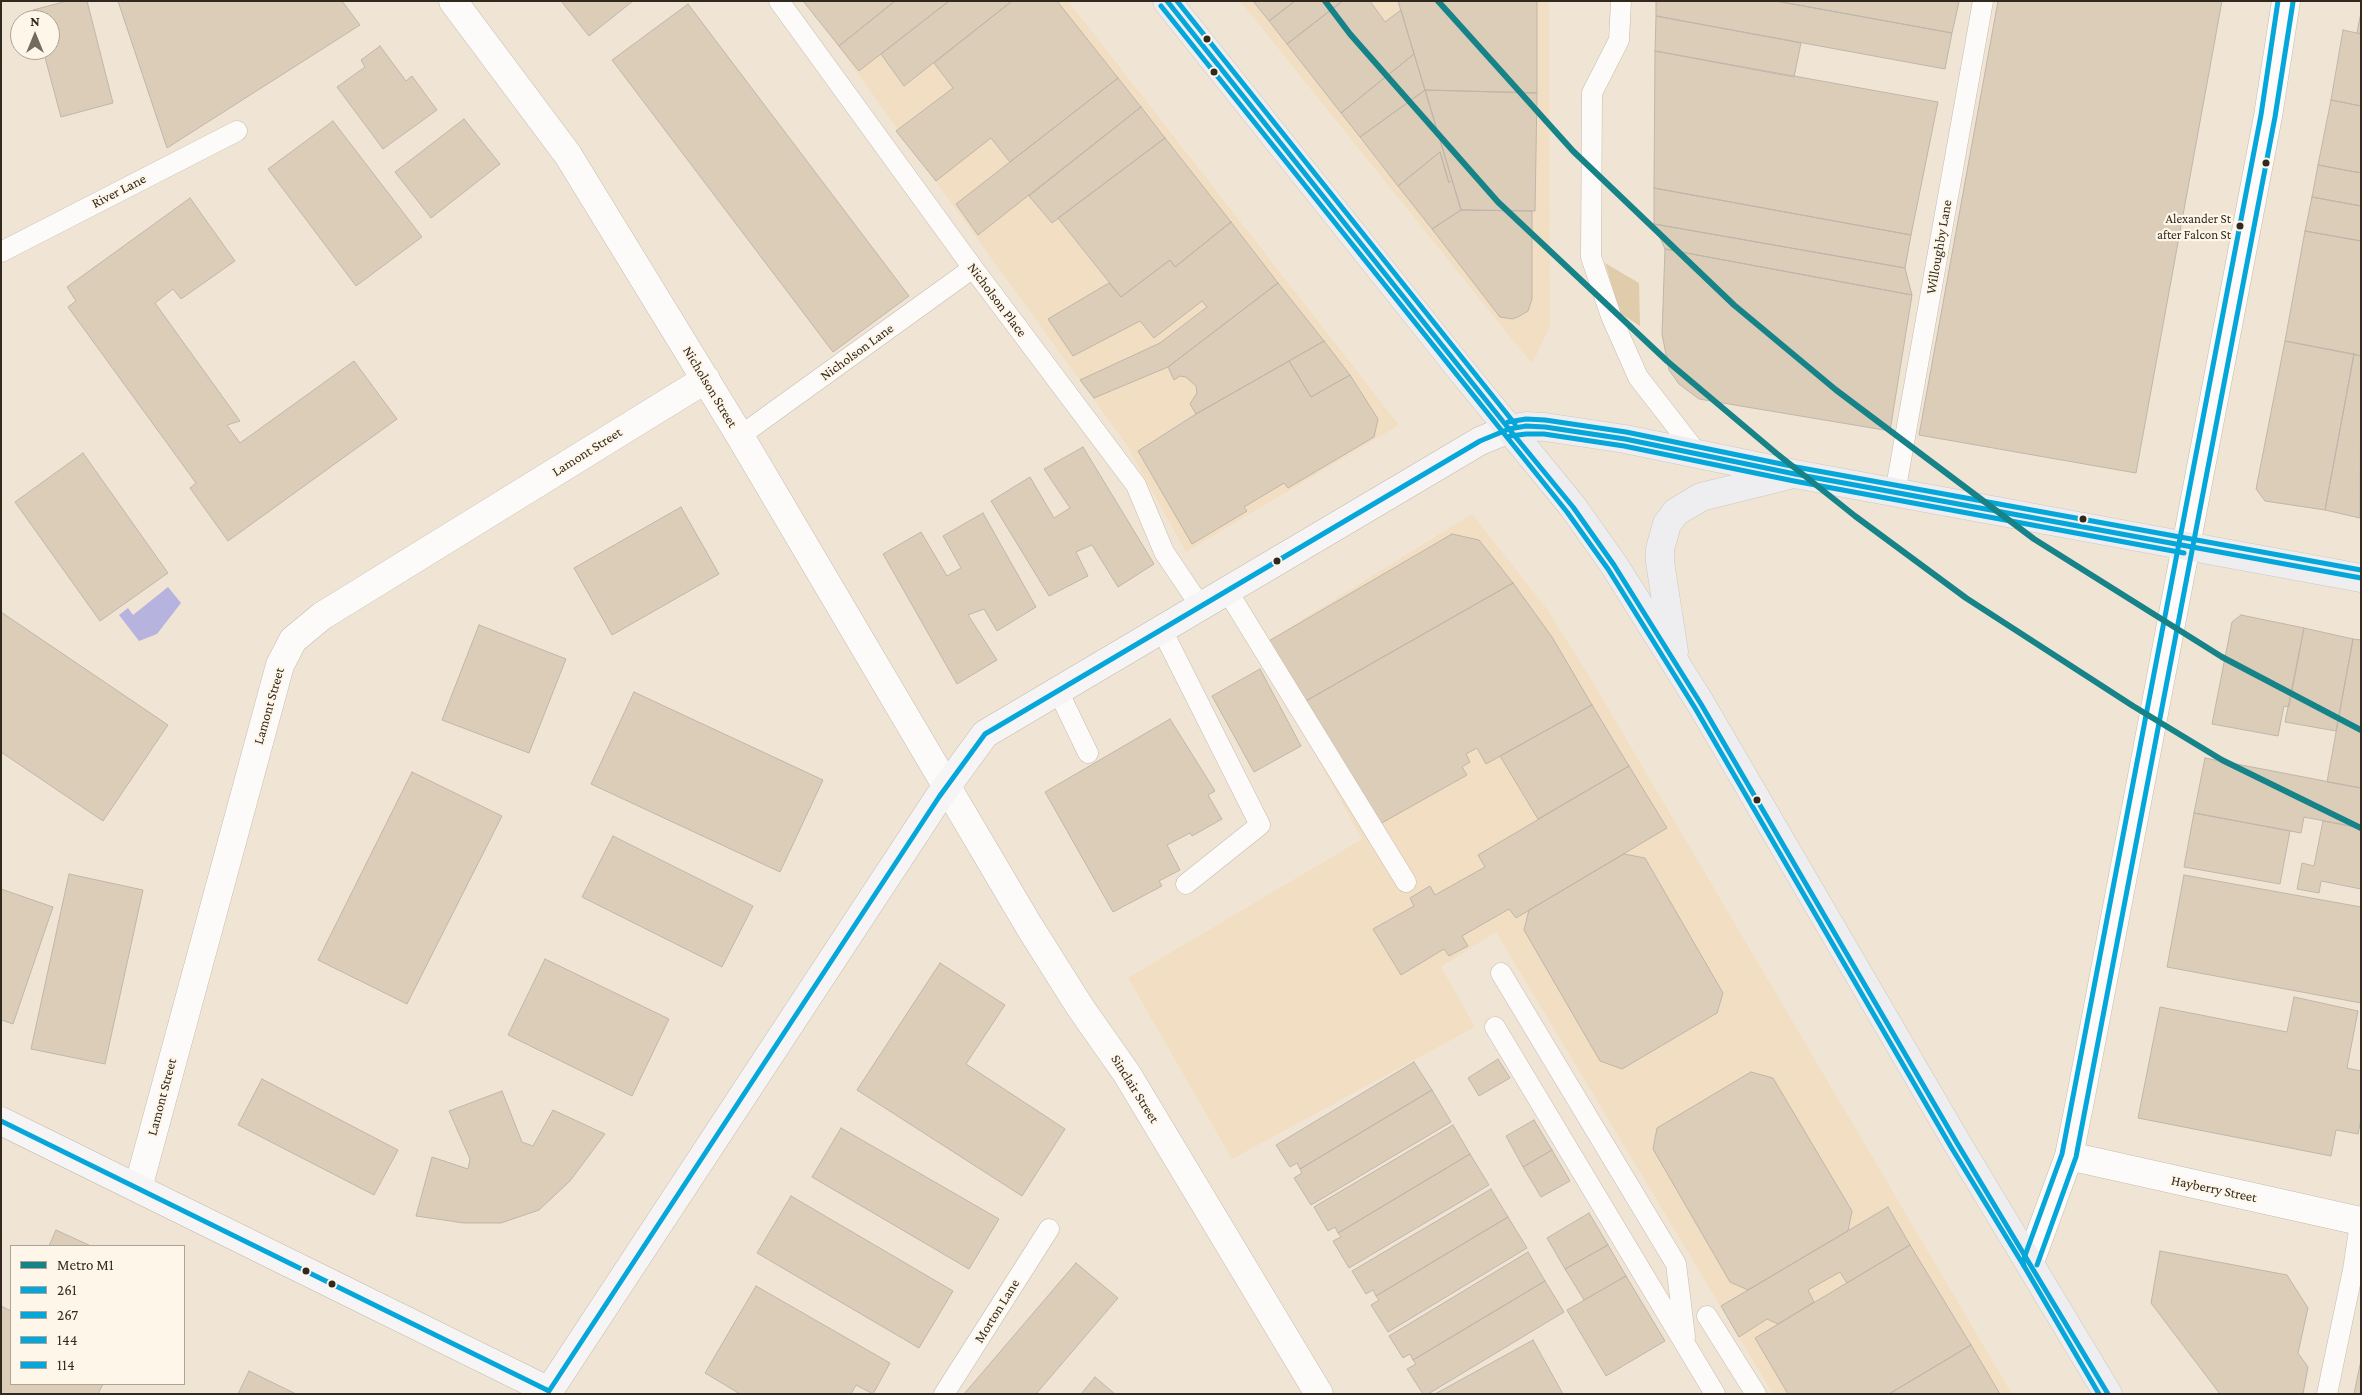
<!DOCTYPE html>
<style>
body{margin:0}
#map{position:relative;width:2362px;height:1395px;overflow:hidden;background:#f0e5d4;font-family:"Crimson Pro",serif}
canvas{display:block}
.frame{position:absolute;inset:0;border:2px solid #31291e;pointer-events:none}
.legend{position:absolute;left:10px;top:1245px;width:175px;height:140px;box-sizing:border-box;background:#fff6ea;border:1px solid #ada498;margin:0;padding:6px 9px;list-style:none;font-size:15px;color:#31291e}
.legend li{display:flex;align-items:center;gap:10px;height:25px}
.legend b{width:25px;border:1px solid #ada498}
.north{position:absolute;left:10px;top:10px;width:50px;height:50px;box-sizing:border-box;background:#fff6ea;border:1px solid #ada498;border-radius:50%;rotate:0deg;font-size:14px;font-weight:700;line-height:20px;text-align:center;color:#31291e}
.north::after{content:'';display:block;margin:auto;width:18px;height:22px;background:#746b5e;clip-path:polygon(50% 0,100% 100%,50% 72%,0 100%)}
</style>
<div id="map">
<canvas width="2362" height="1395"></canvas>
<div class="frame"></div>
<ul class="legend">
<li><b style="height:6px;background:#168388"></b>Metro M1</li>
<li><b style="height:6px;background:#05a7da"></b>261</li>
<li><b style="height:6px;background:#05a7da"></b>267</li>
<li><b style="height:6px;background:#05a7da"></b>144</li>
<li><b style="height:6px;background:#05a7da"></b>114</li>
</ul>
<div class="north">N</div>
</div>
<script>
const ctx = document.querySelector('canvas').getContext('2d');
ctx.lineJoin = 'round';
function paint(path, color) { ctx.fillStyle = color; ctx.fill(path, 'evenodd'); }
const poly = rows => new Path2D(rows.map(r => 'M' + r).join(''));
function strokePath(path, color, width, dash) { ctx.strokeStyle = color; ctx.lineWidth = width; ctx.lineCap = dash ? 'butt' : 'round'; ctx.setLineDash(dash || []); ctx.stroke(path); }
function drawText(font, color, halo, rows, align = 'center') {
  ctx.font = font + ' "Crimson Pro",serif'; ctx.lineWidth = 4.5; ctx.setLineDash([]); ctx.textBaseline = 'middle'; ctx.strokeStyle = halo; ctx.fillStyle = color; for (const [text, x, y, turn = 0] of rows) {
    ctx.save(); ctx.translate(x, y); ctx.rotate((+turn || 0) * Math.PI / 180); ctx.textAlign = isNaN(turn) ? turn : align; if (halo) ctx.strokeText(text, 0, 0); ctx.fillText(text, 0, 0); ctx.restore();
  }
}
paint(poly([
 [805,1,1068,1,1399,425,1186,552,1126,444],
 [1240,1,1549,1,1550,326,1532,364],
 [1472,514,1547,609,1586,671,2012,1394,1773,1394,1496,932,1441,967,1475,1027,1232,1159,1128,978,1362,839,1256,648]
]), '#f2dec3');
paint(poly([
 [1605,263,1639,283,1640,326,1620,313]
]), '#e0cbaa');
paint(poly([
 [168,587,181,603,157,634,139,641,119,615,128,608,133,615]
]), '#b7b3df');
const building = poly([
 [67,1,87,1,113,103,61,117,43,50,50,50,50,20,36,20,33,10,67,1],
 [118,1,342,1,360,25,167,148,118,1],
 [561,1,633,1,589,36,561,1],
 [803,1,895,1,839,46,803,1],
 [895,1,949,1,859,71,839,46,895,1],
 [949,1,1012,1,904,86,881,54,949,1],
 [1012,1,1057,1,1118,78,1010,162,991,138,936,181,896,131,953,88,934,63,1012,1],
 [1253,1,1295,1,1269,21,1253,1],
 [1295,1,1342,1,1287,44,1269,21,1295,1],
 [1343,1,1370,1,1385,22,1401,10,1414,54,1341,113,1287,44,1343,1],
 [1398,1,1537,1,1537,93,1425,90,1398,1],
 [1656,1,1776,1,1952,33,1945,69,1656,16,1656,1],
 [1776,1,1953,1,1959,2,1952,33,1776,1],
 [1998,1,2222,1,2136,473,1919,435,1998,1],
 [688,4,909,296,833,352,612,60,688,4],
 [2361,12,2361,34,2357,33,2361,12],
 [1656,16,1801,43,1794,77,1655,51,1656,16],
 [2343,30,2361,34,2361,106,2331,100,2343,30],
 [380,46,406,81,412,76,437,110,383,149,337,87,365,67,361,60,380,46],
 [1655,51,1938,102,1911,235,1654,188,1655,51],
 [1414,54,1425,90,1360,137,1341,113,1414,54],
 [1118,78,1141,107,978,235,956,204,1118,78],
 [1425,90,1537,93,1535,211,1461,210,1425,90],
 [1425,90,1452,180,1449,183,1440,152,1398,186,1360,137,1425,90],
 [2331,100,2361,106,2361,173,2318,165,2331,100],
 [1141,107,1165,138,1052,223,1029,196,1141,107],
 [464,119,500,164,431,218,395,172,464,119],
 [333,121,422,237,356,286,268,169,333,121],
 [1165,138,1231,222,1175,267,1170,260,1121,297,1058,218,1165,138],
 [1440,152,1449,183,1452,180,1461,210,1432,229,1398,186,1440,152],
 [2318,165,2361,173,2361,206,2312,197,2318,165],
 [1654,188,1911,235,1905,268,1654,224,1654,188],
 [2312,197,2361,206,2361,241,2305,231,2312,197],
 [190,198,235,261,181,299,173,289,155,303,240,421,227,425,240,443,354,361,397,419,228,541,190,488,196,483,68,307,76,301,67,287,190,198],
 [1461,210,1532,211,1532,299,1528,311,1518,317,1512,319,1500,317,1432,229,1461,210],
 [1231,222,1278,283,1168,367,1094,398,1080,380,1160,343,1207,307,1202,301,1154,338,1140,321,1073,356,1048,319,1109,283,1121,297,1170,260,1175,267,1231,222],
 [1654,224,1905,268,1912,295,1665,249,1654,224],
 [2305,231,2361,241,2361,356,2285,341,2305,231],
 [1665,249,1912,295,1890,431,1699,399,1679,384,1669,370,1662,334,1665,249],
 [1278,283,1324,341,1196,414,1190,404,1197,393,1196,386,1186,377,1180,376,1174,380,1168,367,1278,283],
 [1324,341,1350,375,1311,397,1289,361,1324,341],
 [2285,341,2354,354,2325,510,2265,501,2256,489,2285,341],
 [2354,354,2361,356,2360,518,2325,510,2354,354],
 [1289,361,1311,397,1350,375,1378,419,1374,437,1288,488,1284,483,1244,507,1247,511,1192,544,1138,451,1196,414,1289,361],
 [1083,447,1154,564,1118,587,1092,545,1076,552,1088,576,1049,596,991,501,1030,477,1054,518,1070,508,1044,469,1083,447],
 [83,453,168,573,100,621,15,502,83,453],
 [681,507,719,574,612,635,574,568,681,507],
 [983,513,1036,607,997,631,984,609,968,615,997,660,957,684,883,554,921,532,947,576,961,568,943,536,983,513],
 [1452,534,1479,540,1513,583,1304,702,1269,641,1452,534],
 [1513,583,1552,637,1592,705,1486,764,1477,748,1466,754,1470,762,1462,767,1467,775,1380,824,1304,702,1513,583],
 [1,612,168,725,103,821,1,752,1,612],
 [2241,615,2304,628,2289,707,2284,706,2278,736,2212,724,2232,622,2241,615],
 [479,625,566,659,529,753,442,720,479,625],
 [2304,628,2353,639,2336,731,2285,722,2304,628],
 [2353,639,2361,640,2361,788,2327,782,2353,639],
 [1260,669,1301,746,1254,772,1212,696,1260,669],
 [634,692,823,780,780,872,591,784,634,692],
 [1592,705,1629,766,1538,819,1500,756,1592,705],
 [1170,719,1215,791,1208,795,1222,819,1192,836,1190,833,1167,845,1180,870,1159,881,1162,886,1113,912,1045,792,1170,719],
 [2205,758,2361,788,2361,828,2304,817,2301,833,2194,813,2205,758],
 [1629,766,1667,828,1516,918,1509,909,1462,936,1468,946,1449,956,1444,949,1401,975,1373,929,1414,906,1410,898,1430,886,1435,895,1485,867,1478,855,1629,766],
 [412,772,502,816,407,1004,318,960,412,772],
 [2194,813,2290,831,2280,884,2184,867,2194,813],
 [2323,821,2361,828,2361,889,2321,881,2319,893,2297,889,2302,863,2314,866,2323,821],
 [613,836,753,906,722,967,582,897,613,836],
 [1624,854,1645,858,1723,993,1717,1013,1622,1069,1600,1061,1524,930,1529,910,1624,854],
 [69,874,143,890,105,1064,31,1049,69,874],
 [2184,875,2361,907,2361,1003,2167,967,2184,875],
 [1,889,53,907,13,1024,1,1020,1,889],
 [545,959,669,1019,632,1096,508,1035,545,959],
 [940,963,1005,1005,966,1064,1065,1129,1022,1196,857,1090,940,963],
 [2294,997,2358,1011,2347,1068,2361,1071,2361,1119,2358,1134,2336,1130,2331,1156,2138,1118,2160,1007,2287,1032,2294,997],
 [1498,1059,1510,1078,1479,1096,1468,1078,1498,1059],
 [1414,1062,1432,1090,1300,1169,1297,1163,1290,1167,1276,1145,1414,1062],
 [1751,1072,1773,1078,1852,1211,1848,1231,1748,1290,1730,1282,1653,1149,1657,1128,1751,1072],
 [262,1079,398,1150,374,1195,238,1125,262,1079],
 [1432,1090,1451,1122,1311,1205,1294,1178,1302,1173,1300,1169,1432,1090],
 [502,1091,522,1142,533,1146,553,1110,605,1134,570,1181,539,1210,501,1223,464,1223,416,1216,432,1157,468,1169,470,1159,449,1111,502,1091],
 [1534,1120,1552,1150,1523,1167,1506,1136,1534,1120],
 [1453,1125,1470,1154,1338,1233,1335,1227,1328,1231,1314,1207,1453,1125],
 [841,1128,999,1219,969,1269,812,1177,841,1128],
 [1552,1150,1570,1181,1541,1197,1523,1167,1552,1150],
 [1470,1154,1489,1185,1349,1268,1333,1241,1341,1237,1338,1233,1470,1154],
 [1491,1189,1508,1217,1376,1296,1373,1290,1366,1294,1352,1271,1491,1189],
 [791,1196,953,1291,919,1348,757,1253,791,1196],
 [1888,1207,1910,1245,1847,1283,1840,1272,1808,1290,1814,1302,1778,1324,1767,1319,1739,1337,1721,1306,1888,1207],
 [1589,1213,1608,1245,1565,1269,1547,1238,1589,1213],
 [1508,1217,1527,1248,1388,1332,1371,1305,1379,1300,1376,1296,1508,1217],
 [56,1230,91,1246,49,1246,56,1230],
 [1608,1245,1626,1276,1584,1300,1565,1269,1608,1245],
 [1910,1245,1971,1345,1889,1394,1788,1394,1755,1338,1910,1245],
 [2160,1251,2287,1275,2308,1308,2298,1353,2308,1367,2303,1394,2220,1394,2151,1303,2160,1251],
 [1528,1252,1545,1281,1413,1360,1410,1354,1403,1358,1389,1336,1528,1252],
 [1076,1263,1118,1298,1036,1394,964,1394,1076,1263],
 [1626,1276,1665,1341,1606,1376,1567,1310,1626,1276],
 [1545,1281,1564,1312,1428,1394,1423,1394,1407,1369,1416,1364,1413,1360,1545,1281],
 [756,1286,890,1363,873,1394,856,1385,851,1394,740,1394,705,1373,756,1286],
 [1,1306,11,1311,11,1384,103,1384,98,1394,1,1394,1,1306],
 [1533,1340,1563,1394,1435,1394,1533,1340],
 [1971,1345,2000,1394,1889,1394,1971,1345],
 [2361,1360,2361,1394,2354,1394,2361,1360],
 [249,1371,296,1394,238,1394,249,1371],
 [1095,1377,1115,1394,1081,1394,1095,1377]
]);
paint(building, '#dbcdb8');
strokePath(building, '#bfb6aa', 1);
const service = poly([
 [779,1,973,268,1136,485,1164,552,1201,607],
 [1621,1,1619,40,1592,93,1591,257,1611,316,1638,377,1697,453],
 [1,252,237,131],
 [740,436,973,268],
 [1895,493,1983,1],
 [1228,592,1406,882],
 [1162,630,1260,825,1186,884],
 [1058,691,1088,753],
 [1501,973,1676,1264,1685,1337],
 [1495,1027,1715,1394],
 [1707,1316,1756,1394],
 [944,1394,1049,1229],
 [2327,1394,2353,1270,2361,1217]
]);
const minor = poly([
 [453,1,568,155,740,436,1029,926,1080,1007,1127,1074,1319,1394],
 [2069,1156,2360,1221],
 [138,1188,280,665,293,640,322,616,706,379]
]);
const tertiary = poly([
 [2030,1262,2069,1156,2080,1101,2268,116,2286,1]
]);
const secondary = poly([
 [1,1121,549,1391,939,797,985,734,1480,441,1509,429]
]);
const primary = poly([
 [1167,1,1461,370,1573,507,1614,565,1701,704,1957,1143,2108,1394],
 [1509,429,1526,426,1545,427,1625,439,1795,474,2361,578],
 [1674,652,1660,562,1660,549,1667,524,1676,512,1701,497,1786,476]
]);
strokePath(service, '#c4bbae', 21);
strokePath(minor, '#c4bbae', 29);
strokePath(tertiary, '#c4bbae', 29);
strokePath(secondary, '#c4bbae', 29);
strokePath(primary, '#ccc7bf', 29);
strokePath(service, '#fdfbf9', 20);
strokePath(minor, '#fdfbf9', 28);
strokePath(tertiary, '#fdfbf9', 28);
strokePath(secondary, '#f6f4f4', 28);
strokePath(primary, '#eeedf0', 28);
strokePath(poly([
 [1509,429,1573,507,1614,565,1701,704,1957,1143,2108,1394],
 [1,1121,549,1391],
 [549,1391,939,797,985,734,1480,441,1509,429]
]), '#05a7da', 5);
strokePath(poly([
 [1161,6,1567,512,1608,569,1695,708,1951,1147,2024,1266],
 [1510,436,1526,434,1544,434,1624,446,1794,481,2184,553],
 [2037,1265,2076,1157,2275,117,2293,2]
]), '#05a7da', 5);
strokePath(poly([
 [1167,1,1509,429],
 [1509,429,1526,426,1545,427,1625,439,1795,474,2361,578]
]), '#05a7da', 5);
strokePath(poly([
 [1177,1,1515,424],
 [1508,422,1526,419,1545,420,1626,432,1796,467,2361,570]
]), '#05a7da', 5);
strokePath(poly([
 [2099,1394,2024,1266,2023,1261,2062,1154,2261,115,2278,1]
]), '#05a7da', 5);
strokePath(poly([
 [1325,1,1350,34,1498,202,1667,361,1776,453,1855,516,1966,598,2133,706,2222,760,2361,828],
 [1438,1,1573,151,1734,305,1836,390,2034,539,2222,657,2361,730]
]), '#168388', 6);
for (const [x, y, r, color] of [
 [1207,39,4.5,"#31291e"],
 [1214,72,4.5,"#31291e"],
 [2266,163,4.5,"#31291e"],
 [2240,226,4.5,"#31291e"],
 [2083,519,4.5,"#31291e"],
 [1277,561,4.5,"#31291e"],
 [1757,800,4.5,"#31291e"],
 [306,1271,4.5,"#31291e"],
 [332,1284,4.5,"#31291e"]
]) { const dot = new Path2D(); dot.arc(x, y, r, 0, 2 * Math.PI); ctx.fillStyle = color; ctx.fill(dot); strokePath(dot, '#fff6ea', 2); }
drawText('13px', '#31291e', '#fff6ea', [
 ["Alexander St",2231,219],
 ["after Falcon St",2231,235]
], 'right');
drawText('14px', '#31291e', '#fff6ea', [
 ["River Lane",119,191,-27],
 ["Willoughby Lane",1939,247,-80],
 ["Nicholson Place",997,300,53],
 ["Nicholson Lane",857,352,-36],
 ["Nicholson Street",710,387,59],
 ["Lamont Street",587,452,-32],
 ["Lamont Street",269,706,-74],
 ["Sinclair Street",1135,1089,58],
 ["Lamont Street",162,1097,-75],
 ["Hayberry Street",2214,1189,12],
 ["Morton Lane",997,1311,-58]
]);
</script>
